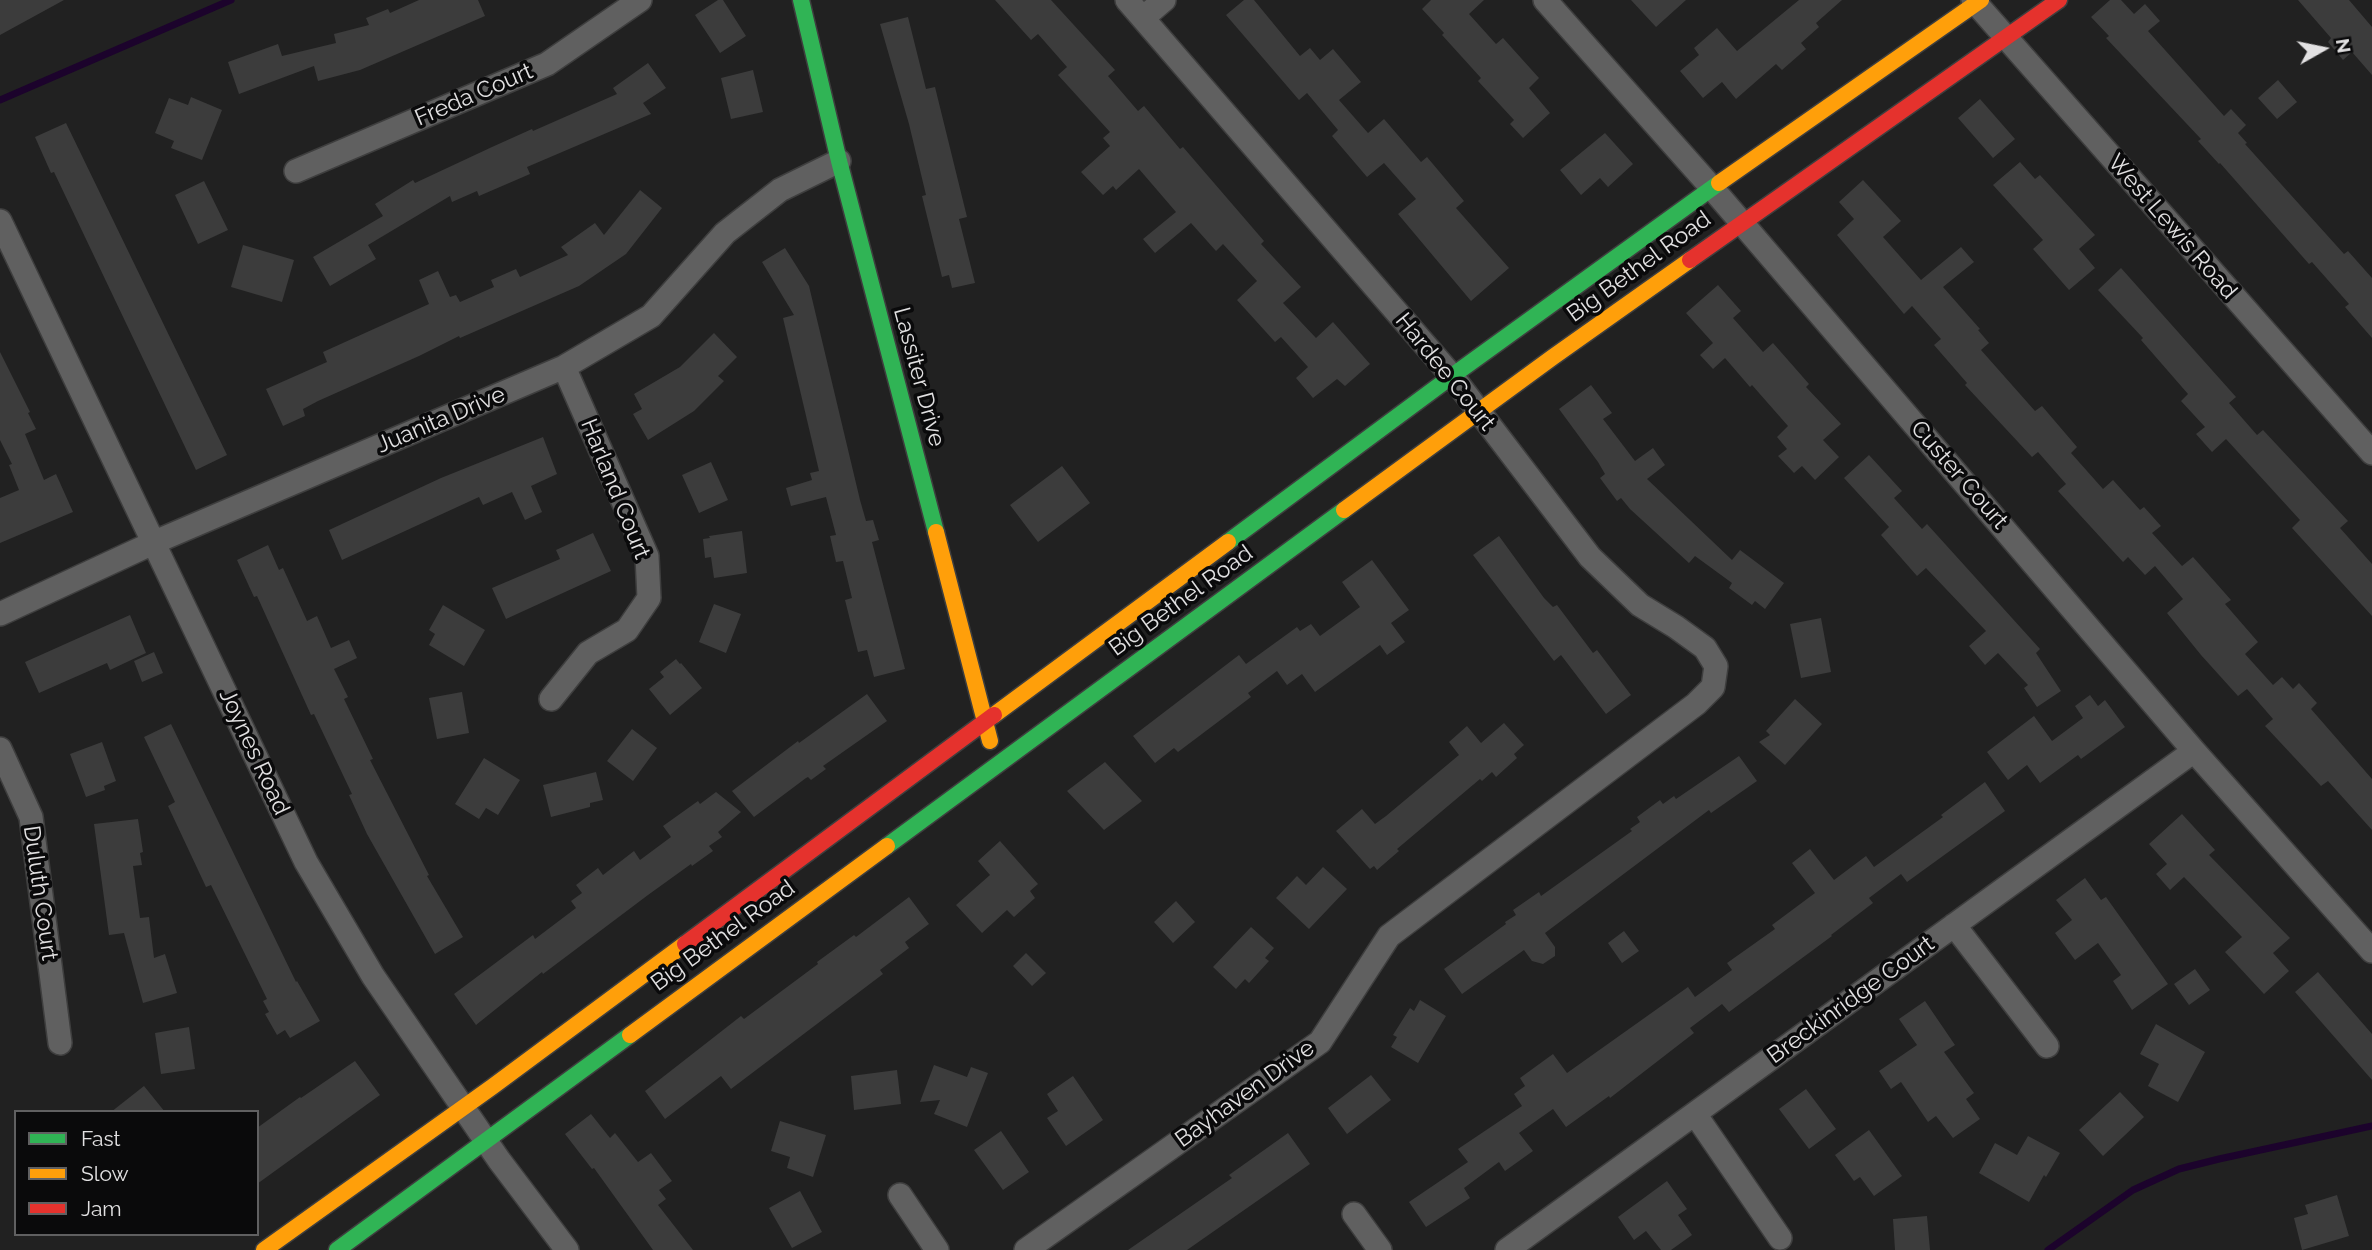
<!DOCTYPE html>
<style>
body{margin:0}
#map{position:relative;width:2372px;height:1250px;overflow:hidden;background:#212121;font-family:Raleway,sans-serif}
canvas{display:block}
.legend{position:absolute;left:14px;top:1110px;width:245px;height:126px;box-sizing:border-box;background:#0a0a0b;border:2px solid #606061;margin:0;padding:9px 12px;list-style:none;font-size:21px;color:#e2e1e2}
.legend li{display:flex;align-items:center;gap:14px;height:35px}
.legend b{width:35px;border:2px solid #606061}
.north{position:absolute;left:2288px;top:14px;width:70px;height:70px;-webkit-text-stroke:5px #0a0a0b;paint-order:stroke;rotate:81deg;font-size:19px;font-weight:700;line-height:28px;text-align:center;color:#e2e1e2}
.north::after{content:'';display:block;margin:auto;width:24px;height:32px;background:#e2e1e2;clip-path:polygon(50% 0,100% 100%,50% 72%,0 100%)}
</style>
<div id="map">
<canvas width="2372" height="1250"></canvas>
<ul class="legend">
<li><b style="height:9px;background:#30b455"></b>Fast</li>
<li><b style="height:9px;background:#ff9f0a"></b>Slow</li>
<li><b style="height:9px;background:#e5322d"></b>Jam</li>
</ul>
<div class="north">N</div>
</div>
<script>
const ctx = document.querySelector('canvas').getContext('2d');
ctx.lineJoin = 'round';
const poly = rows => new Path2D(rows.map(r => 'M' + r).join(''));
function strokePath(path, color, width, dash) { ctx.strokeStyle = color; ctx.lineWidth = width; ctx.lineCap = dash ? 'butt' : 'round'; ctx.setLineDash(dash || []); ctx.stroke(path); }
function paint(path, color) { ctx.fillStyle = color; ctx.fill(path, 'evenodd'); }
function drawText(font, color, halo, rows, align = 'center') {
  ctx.font = font + ' Raleway,sans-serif'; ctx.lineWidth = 7; ctx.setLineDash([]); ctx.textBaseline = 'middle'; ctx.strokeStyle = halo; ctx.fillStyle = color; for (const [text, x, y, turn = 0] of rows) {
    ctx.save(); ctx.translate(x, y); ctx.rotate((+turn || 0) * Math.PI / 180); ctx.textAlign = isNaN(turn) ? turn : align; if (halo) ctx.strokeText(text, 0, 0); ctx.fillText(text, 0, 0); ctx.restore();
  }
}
strokePath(poly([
 [0,100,231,0],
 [2048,1250,2133,1190,2179,1169,2219,1159,2372,1126]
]), '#1c032c', 7);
paint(poly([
 [0,0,64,0,0,35],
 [419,0,478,0,485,16,360,70,318,81,314,66,239,94,228,62,278,44,282,56,336,43,334,34,369,25,366,18,388,9,390,13],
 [718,0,723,0,746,36,720,53,695,15],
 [995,0,1051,0,1115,70,1108,76,1138,111,1144,106,1180,149,1183,147,1264,241,1261,244,1301,287,1283,303,1316,338,1333,322,1370,364,1345,386,1337,379,1313,398,1296,378,1308,367,1281,337,1275,342,1237,300,1257,281,1223,244,1216,251,1191,223,1155,253,1143,239,1176,212,1139,169,1116,190,1113,186,1103,195,1081,172,1110,146,1103,138,1110,132,1058,75,1067,67,1038,34,1031,40],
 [1244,0,1254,0,1300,56,1310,48,1320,60,1333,49,1361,82,1339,100,1368,133,1384,119,1421,162,1427,157,1464,201,1456,208,1509,268,1471,301,1398,214,1416,199,1384,163,1367,177,1332,136,1338,130,1307,93,1299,100,1226,15],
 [1431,0,1484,0,1469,14,1496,44,1503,38,1539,78,1529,88,1550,113,1523,138,1510,124,1514,120,1478,81,1481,78,1442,35,1444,33,1422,9],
 [1631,0,1686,0,1656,27],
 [1799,0,1842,0,1816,23,1819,27,1801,43,1806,49,1782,70,1776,64,1736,99,1722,82,1703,98,1680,71,1699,55,1694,48,1717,28,1737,51],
 [2110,0,2121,0,2134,14,2145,4,2160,21,2148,31,2224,116,2231,109,2246,125,2238,133,2247,143,2245,144,2344,254,2348,251,2372,278,2372,338,2345,307,2349,304,2312,262,2309,264,2220,163,2219,164,2198,141,2201,139,2106,38,2109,36,2091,17],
 [2298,0,2349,0,2372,27,2372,75,2352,52,2343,60,2328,42,2331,38],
 [908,17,926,89,935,87,967,217,959,219,975,283,952,288,949,275,942,277,922,196,926,195,909,124,880,24],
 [648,63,666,88,643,103,651,114,527,167,530,174,479,196,477,191,452,202,450,196,368,245,376,259,330,286,313,257,383,216,375,204,413,180,415,183,492,147,532,129,533,131,617,94,613,88],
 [753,70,763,112,731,119,721,78],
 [2278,80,2297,102,2277,119,2258,98],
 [191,97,222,110,202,160,171,148,174,141,155,133,169,98,188,105],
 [1980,99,2015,139,1993,158,1958,118],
 [66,123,227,455,196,470,54,172,51,173,35,137],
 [1605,133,1633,164,1608,187,1600,178,1581,195,1560,170],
 [2020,162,2035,179,2040,175,2095,235,2079,249,2095,268,2069,290,2033,249,2043,240,1993,185],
 [1863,180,1901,221,1883,237,1921,280,1961,247,1974,262,1943,287,1980,329,1978,330,1989,343,1981,350,2035,411,2042,406,2077,447,2071,453,2103,489,2113,480,2140,510,2144,507,2161,526,2152,533,2182,566,2193,557,2231,600,2225,604,2258,642,2245,654,2273,685,2282,677,2293,689,2299,683,2317,703,2311,709,2372,779,2372,830,2328,781,2321,786,2265,726,2273,719,2247,689,2238,696,2201,655,2167,613,2183,599,2155,566,2145,575,2128,557,2123,562,2058,491,2066,484,2038,452,2032,457,1965,385,1967,383,1934,345,1941,339,1912,306,1904,314,1837,235,1854,219,1839,202],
 [204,181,228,230,198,244,175,195],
 [640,190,662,208,626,254,579,286,460,338,459,336,419,356,318,401,303,409,305,416,283,426,266,389,327,362,323,352,429,304,419,280,438,271,450,297,456,295,460,302,494,287,491,280,516,269,520,277,568,255,561,247,595,223,604,235],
 [243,245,294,260,282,302,231,287],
 [785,248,809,286,860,500,866,521,873,520,879,540,872,542,905,669,874,677,867,650,858,652,845,600,852,598,843,561,836,562,830,536,836,535,826,497,791,506,786,488,812,480,810,473,819,471,783,318,794,315,762,262],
 [2121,268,2236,397,2229,403,2257,435,2263,430,2348,521,2340,528,2372,564,2372,616,2292,528,2300,520,2226,439,2212,452,2196,434,2205,427,2181,401,2188,394,2141,340,2143,338,2098,290],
 [1718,285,1741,311,1733,318,1763,352,1773,343,1809,384,1806,387,1841,424,1823,440,1839,457,1815,480,1802,466,1794,473,1778,456,1787,449,1777,437,1788,426,1752,385,1750,387,1725,358,1713,369,1700,355,1713,343,1686,313],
 [714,333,737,357,718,376,724,381,694,411,648,440,633,414,642,409,634,394,680,367],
 [0,352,30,412,28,413,36,429,25,434,44,480,56,474,73,512,0,543,0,498,19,490,9,465,12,464,0,440],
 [1591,385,1612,413,1603,419,1635,461,1653,448,1665,465,1647,479,1732,560,1740,550,1784,583,1765,609,1755,601,1752,605,1729,588,1732,583,1695,556,1689,563,1630,509,1621,498,1617,501,1600,478,1605,474,1598,462,1559,409],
 [543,437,557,474,531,486,542,512,525,520,512,492,483,505,479,497,342,560,329,530,441,478],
 [1869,455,1902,491,1894,498,1922,529,1927,524,2040,649,2036,653,2061,691,2037,707,2024,688,2028,685,1998,653,1985,665,1969,646,1986,631,1926,568,1917,576,1881,535,1889,527,1844,478],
 [711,462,728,500,699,513,682,475],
 [1062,466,1090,503,1038,542,1010,505],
 [742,531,747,573,714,578,711,557,705,558,703,539,710,538,709,536],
 [593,533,611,571,506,619,492,588,560,559,556,550],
 [1499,536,1544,598,1553,607,1557,605,1593,653,1597,650,1631,695,1606,714,1561,655,1554,661,1473,555],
 [268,545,279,570,283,568,307,621,317,616,331,648,349,640,357,658,334,669,348,697,344,699,373,759,370,760,429,875,427,876,463,937,435,954,367,834,349,795,352,794,314,714,311,715,257,596,254,597,237,560],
 [1372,560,1409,610,1391,623,1405,642,1387,655,1380,645,1315,692,1302,674,1287,685,1277,671,1248,693,1251,697,1178,752,1174,748,1155,763,1133,736,1239,655,1246,664,1297,627,1300,631,1311,624,1320,636,1360,607,1342,582],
 [714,604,741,614,726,653,699,642],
 [443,605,485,630,464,666,429,645,435,634,429,630],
 [130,615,146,653,110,670,107,663,39,693,25,662],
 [1821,618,1831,672,1801,678,1790,624],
 [154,652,163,673,142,682,134,661],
 [676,659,680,664,681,663,702,688,670,715,649,689,664,677,660,672],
 [462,692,469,733,437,739,429,698],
 [867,694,887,721,823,766,826,769,811,780,808,777,806,778,754,817,732,791,798,741,799,743],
 [2090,695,2098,706,2105,700,2125,727,2081,759,2078,755,2040,783,2027,765,2008,780,1987,752,2034,716,2052,741,2083,718,2075,706],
 [1795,699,1822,724,1785,765,1759,742,1770,735,1766,731],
 [1504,723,1524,745,1514,754,1517,758,1496,777,1492,772,1482,781,1480,779,1397,849,1399,851,1377,870,1374,866,1370,869,1336,831,1362,809,1375,824,1386,816,1459,755,1449,742,1467,726,1481,743],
 [171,724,296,982,297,981,320,1021,290,1038,285,1030,277,1035,265,1014,269,1012,263,1001,267,999,211,885,206,887,168,806,175,802,144,737],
 [632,729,657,748,633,781,607,761],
 [102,742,116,781,104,786,105,790,86,797,70,754],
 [1739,756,1757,781,1711,813,1709,810,1545,933,1555,947,1555,956,1543,964,1532,961,1524,950,1462,994,1444,969,1506,924,1505,922,1516,915,1513,910,1539,892,1541,896,1632,831,1630,829,1640,822,1637,817,1660,800,1663,804,1674,796,1676,799],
 [484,758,520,780,498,815,486,808,479,819,455,804],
 [1105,762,1142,801,1104,830,1067,791],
 [596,772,603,800,590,803,590,807,551,817,543,785],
 [1985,782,2005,811,1907,882,1901,874,1869,898,1873,903,1831,935,1832,936,1729,1012,1722,1004,1690,1028,1694,1033,1610,1098,1609,1096,1566,1127,1553,1109,1519,1133,1533,1151,1505,1171,1499,1162,1464,1188,1470,1198,1426,1227,1409,1202,1468,1162,1458,1149,1522,1106,1514,1094,1525,1086,1520,1078,1553,1054,1567,1073,1688,987,1695,997,1732,970,1727,963,1775,929,1772,925,1815,893,1792,863,1810,849,1834,880,1866,856,1874,867,1943,817,1941,815],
 [716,792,741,812,718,832,722,837,709,846,713,851,692,866,691,864,648,895,543,974,542,972,476,1025,454,994,533,935,535,939,576,908,571,901,582,893,576,885,598,868,603,875,634,851,640,860,671,837,663,826,698,801,700,804],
 [2182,814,2215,850,2209,855,2290,938,2273,953,2289,971,2264,994,2225,952,2242,937,2184,877,2170,890,2156,874,2167,864,2149,844],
 [138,819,143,852,140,853,142,865,133,866,140,918,149,917,154,958,165,954,177,993,143,1003,124,933,109,935,94,824],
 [1000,841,1038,884,1030,891,1035,898,1014,917,1007,910,982,933,956,905,990,875,978,861],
 [1323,867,1347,889,1309,929,1276,898,1297,876,1306,885],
 [2085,878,2101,900,2106,897,2168,984,2132,1010,2113,981,2121,975,2098,943,2075,960,2055,933,2072,920,2056,900],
 [909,897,929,924,905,942,909,948,880,970,883,974,731,1089,721,1076,665,1119,645,1091,741,1016,744,1019,818,964,817,962,854,935,856,937],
 [1176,901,1195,922,1173,943,1154,922],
 [1251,927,1274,948,1265,958,1269,961,1249,983,1245,979,1236,989,1213,967],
 [1624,931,1639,951,1622,963,1608,943],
 [1026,953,1046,973,1032,986,1013,966],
 [2195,969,2210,990,2189,1005,2174,984],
 [2318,972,2372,1034,2372,1080,2295,992],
 [1420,1000,1446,1016,1418,1063,1391,1047,1397,1037,1393,1035,1410,1008,1414,1011],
 [1925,1001,1955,1045,1944,1052,1974,1093,1966,1099,1980,1119,1953,1138,1936,1116,1928,1122,1901,1082,1891,1089,1879,1071,1917,1045,1899,1019],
 [2156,1024,2205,1052,2178,1102,2148,1086,2159,1064,2140,1054],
 [189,1027,195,1069,161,1074,155,1033],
 [355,1061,380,1095,257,1184,257,1128,300,1097,301,1098],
 [934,1065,967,1077,971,1067,988,1073,967,1127,934,1114,940,1100,920,1102],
 [897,1070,901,1104,854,1110,851,1076],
 [1371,1075,1391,1100,1347,1134,1328,1108],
 [1073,1076,1103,1120,1066,1146,1047,1118,1058,1111,1047,1094],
 [144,1086,165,1112,111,1112],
 [1806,1089,1836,1129,1809,1149,1779,1109],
 [2120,1092,2144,1117,2103,1156,2079,1130],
 [591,1114,610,1138,615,1133,638,1162,651,1153,672,1181,659,1190,666,1199,658,1205,693,1250,653,1250,594,1168,592,1169,565,1134],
 [780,1121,826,1135,813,1177,787,1168,790,1157,771,1151],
 [1869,1130,1902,1176,1874,1196,1860,1177,1854,1181,1835,1155],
 [1001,1131,1029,1172,1003,1190,974,1150],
 [1288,1133,1310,1164,1187,1250,1128,1250,1232,1178,1229,1175],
 [2028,1136,2060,1153,2046,1177,2044,1175,2029,1202,1979,1173,1995,1143,2017,1155],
 [1667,1181,1687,1209,1678,1215,1692,1235,1671,1250,1661,1250,1646,1231,1634,1240,1618,1217],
 [800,1191,822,1232,792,1248,769,1208],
 [2337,1195,2349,1236,2302,1250,2294,1218,2308,1214,2305,1205],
 [1927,1216,1930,1250,1895,1250,1893,1219]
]), '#3c3c3c');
const street = poly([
 [1545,0,1712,188,2194,751,2372,951],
 [1973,0,2372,453],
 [1143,18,1164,0],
 [296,171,547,64,640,0],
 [0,221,306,862,373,976,499,1160,567,1250],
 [0,614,155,542,564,367,651,316,725,233,780,190,839,161],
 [551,699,588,653,627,630,649,598,647,556,564,367],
 [0,749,31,817,60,1043],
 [1954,925,2047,1046],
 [1695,1114,1780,1238],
 [900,1195,937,1250],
 [1354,1214,1380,1250],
 [1026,1250,1320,1042,1389,936,1696,704,1713,687,1716,666,1705,648,1676,627,1640,605,1590,557,1452,376,1127,0],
 [1507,1250,2194,751]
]);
const fast = poly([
 [801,0,839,161,936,532],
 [1228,542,1452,376,1719,183],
 [887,846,1344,510],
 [337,1250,630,1035]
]);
const slow = poly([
 [1719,183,1981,0],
 [1344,510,1553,357,1690,260],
 [936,532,990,741],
 [994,715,1228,542],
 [630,1035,887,846],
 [264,1250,492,1087,685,944]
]);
const jam = poly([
 [1690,260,2059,0],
 [685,944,994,715]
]);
strokePath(street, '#3e3e3e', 26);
strokePath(fast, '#3e3e3e', 19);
strokePath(slow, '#3e3e3e', 19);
strokePath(jam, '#3e3e3e', 19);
strokePath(street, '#606060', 23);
strokePath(fast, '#30b455', 16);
strokePath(slow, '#ff9f0a', 16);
strokePath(jam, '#e5322d', 16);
drawText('23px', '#e2e1e2', '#0a0a0b', [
 ["Freda Court",474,95,-23],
 ["West Lewis Road",2172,227,49],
 ["Big Bethel Road",1639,267,-36],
 ["Hardee Court",1445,372,51],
 ["Lassiter Drive",919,377,75],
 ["Juanita Drive",441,420,-23],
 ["Custer Court",1959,475,49],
 ["Harland Court",615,489,68],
 ["Big Bethel Road",1181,601,-36],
 ["Joynes Road",254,752,65],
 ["Duluth Court",40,893,82],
 ["Big Bethel Road",723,936,-36],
 ["Breckinridge Court",1851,1000,-36],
 ["Bayhaven Drive",1245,1094,-36]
]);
</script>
